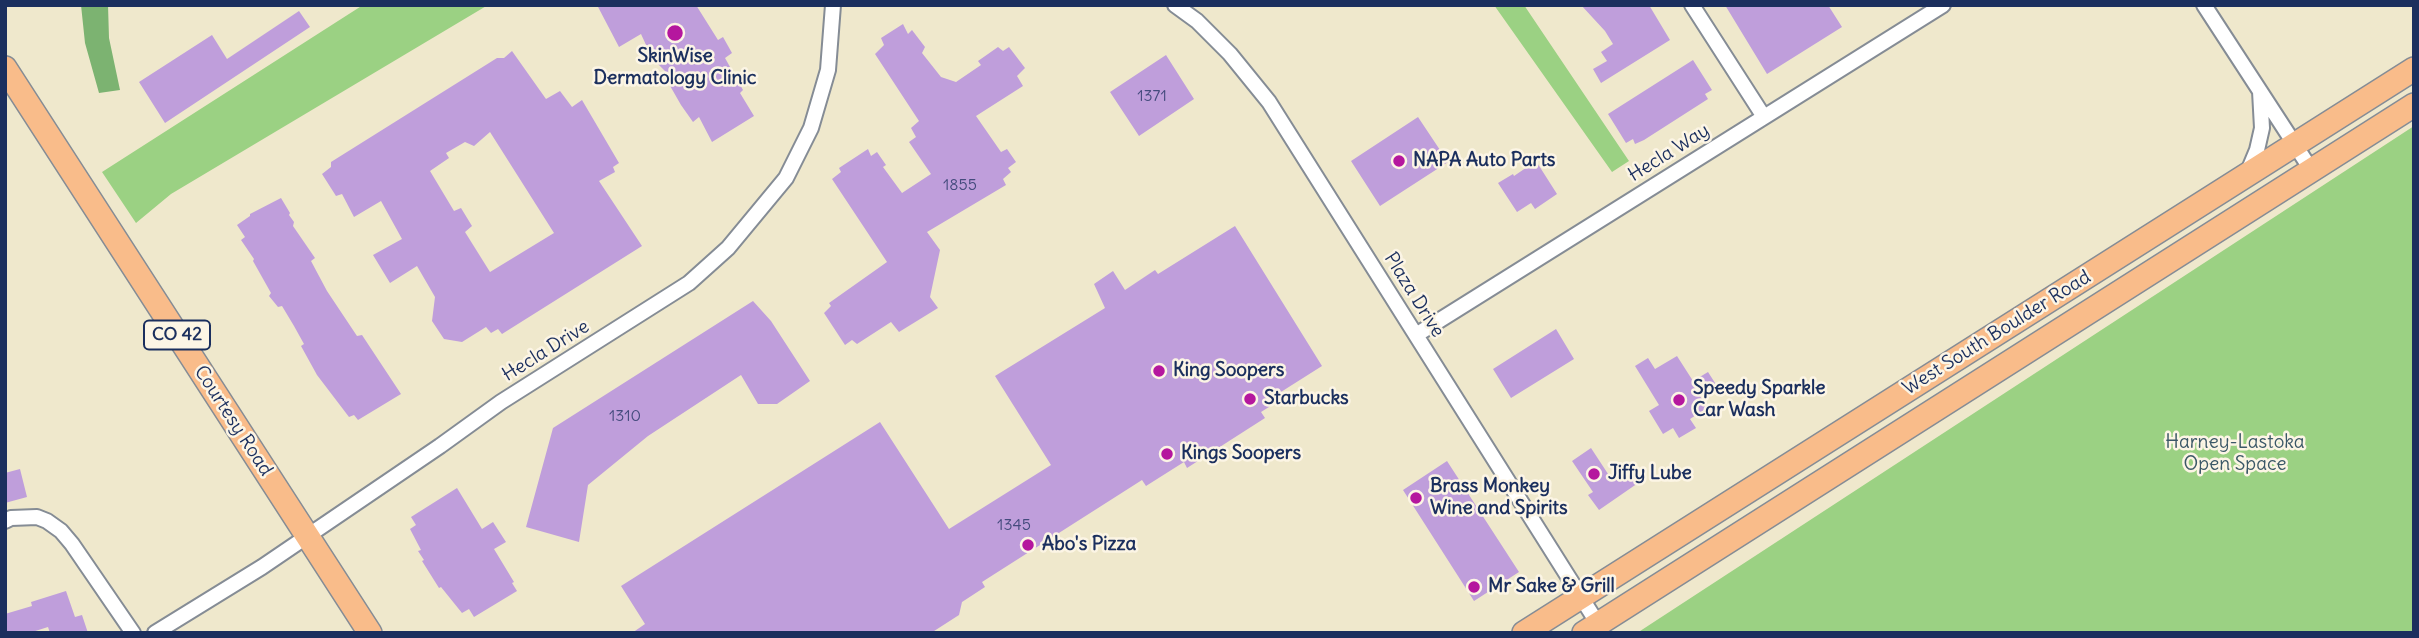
<!DOCTYPE html>
<style>
body{margin:0}
#map{position:relative;width:2419px;height:638px;overflow:hidden;background:#efe8cc;font-family:Delius,sans-serif}
canvas{display:block}
.frame{position:absolute;inset:0;border:7px solid #1b2f5e;pointer-events:none}
</style>
<div id="map">
<canvas width="2419" height="638"></canvas>
<div class="frame"></div>
</div>
<script>
const ctx = document.querySelector('canvas').getContext('2d');
ctx.lineJoin = 'round';
function paint(path, color) { ctx.fillStyle = color; ctx.fill(path, 'evenodd'); }
const poly = rows => new Path2D(rows.map(r => 'M' + r).join(''));
function strokePath(path, color, width, dash) { ctx.strokeStyle = color; ctx.lineWidth = width; ctx.lineCap = dash ? 'butt' : 'round'; ctx.setLineDash(dash || []); ctx.stroke(path); }
function drawText(font, color, halo, rows, align = 'center') {
  ctx.font = font + ' Delius,sans-serif'; ctx.lineWidth = 5; ctx.setLineDash([]); ctx.textBaseline = 'middle'; ctx.strokeStyle = halo; ctx.fillStyle = color; for (const [text, x, y, turn = 0] of rows) {
    ctx.save(); ctx.translate(x, y); ctx.rotate((+turn || 0) * Math.PI / 180); ctx.textAlign = isNaN(turn) ? turn : align; if (halo) ctx.strokeText(text, 0, 0); ctx.fillText(text, 0, 0); ctx.restore();
  }
}
paint(poly([
 [363,5,488,5,171,194,136,223,102,172],
 [1494,5,1524,5,1629,161,1612,172],
 [2414,126,2414,633,1637,633]
]), '#9bd183');
paint(poly([
 [81,5,108,5,109,38,120,90,99,93,85,43]
]), '#7cb371');
paint(poly([
 [597,5,696,5,718,40,723,37,732,53,725,58,743,90,740,93,754,116,712,142,699,117,693,122,681,105,665,77,667,73,652,58,641,34,619,47],
 [1581,5,1649,5,1670,40,1601,83,1593,69,1607,61,1601,52,1613,44,1605,31],
 [1725,5,1828,5,1842,27,1767,74],
 [299,11,310,27,165,123,139,82,212,35,227,59],
 [903,24,908,34,912,30,925,47,922,53,941,77,956,82,981,65,978,61,998,47,1003,51,1009,47,1025,68,1017,76,1023,86,976,116,1001,152,1007,149,1016,162,1008,168,1011,172,1003,179,1006,185,927,232,940,250,930,297,938,308,899,332,891,322,857,344,852,340,845,345,824,313,831,306,829,303,887,262,832,179,841,172,839,168,868,149,871,156,877,152,886,165,883,167,902,193,931,174,909,142,916,137,911,128,919,121,875,54,884,45,881,38],
 [512,51,546,99,560,91,572,107,582,100,619,163,613,167,615,172,599,181,642,246,502,334,498,329,491,333,486,327,462,342,444,339,432,321,435,297,417,266,390,283,373,255,402,239,381,201,354,217,342,194,336,196,322,174,331,167,331,162,497,58,504,58],
 [490,132,554,233,490,272,465,232,472,226,461,208,454,211,430,171,449,158,446,153,465,142,474,146],
 [1166,55,1194,99,1139,136,1110,92],
 [1693,60,1712,90,1705,94,1708,99,1644,140,1635,144,1633,139,1626,143,1608,114],
 [1418,117,1448,162,1380,206,1351,161],
 [1536,161,1557,194,1535,209,1531,203,1517,212,1498,183,1513,174,1514,176],
 [281,198,290,213,289,215,294,222,293,226,315,258,311,261,327,291,357,336,362,335,401,394,358,420,354,415,349,417,317,375,301,346,304,344,294,326,282,306,278,307,269,296,271,293,253,261,254,259,241,240,245,237,237,225,250,216,250,214],
 [1235,226,1322,366,1273,397,1277,402,1261,412,1265,418,1187,468,1184,462,1146,486,1142,480,982,582,985,587,962,602,959,615,931,633,632,633,645,624,621,586,880,422,949,529,1051,465,995,376,1105,308,1094,284,1113,271,1125,290,1155,270,1158,274],
 [753,301,771,321,810,381,777,404,758,404,741,375,648,436,588,485,579,542,526,527,553,428],
 [1556,329,1574,359,1511,398,1493,369],
 [1677,356,1693,381,1708,372,1717,386,1700,396,1707,408,1690,419,1696,428,1679,438,1673,428,1663,434,1649,411,1659,405,1635,366,1648,358,1655,369],
 [1591,448,1612,480,1631,467,1641,481,1599,510,1588,495,1593,492,1572,461],
 [1447,461,1519,572,1474,601,1403,490],
 [20,469,27,497,5,503,5,473],
 [457,488,482,529,493,522,506,542,494,549,514,582,512,583,517,591,474,617,469,609,462,613,441,587,439,588,422,561,424,560,418,551,421,550,410,529,416,525,411,517],
 [66,591,75,617,82,615,88,633,50,633,48,627,29,633,5,633,5,614,32,606,31,602]
]), '#bf9edb');
const street = poly([
 [1175,5,1197,21,1230,54,1269,102,1598,624],
 [1692,5,1764,117],
 [2204,5,2312,171],
 [2247,174,2257,150,2262,128,2260,91],
 [1416,335,1943,5],
 [5,521,11,518,37,517,47,521,61,531,72,544,133,633],
 [155,633,262,567,440,446,501,402,689,283,728,248,786,178,811,128,828,70,833,5]
]);
const primary = poly([
 [5,68,370,633],
 [1524,633,2414,69],
 [1584,633,2414,105]
]);
strokePath(street, '#858c95', 18);
strokePath(primary, '#858c95', 26);
strokePath(street, '#fff', 14);
strokePath(primary, '#f9bc8a', 23);
for (const [x, y, r, color] of [
 [675,33,9,"#b5179e"],
 [1399,161,7,"#b5179e"],
 [1159,371,7,"#b5179e"],
 [1250,399,7,"#b5179e"],
 [1679,400,7,"#b5179e"],
 [1167,454,7,"#b5179e"],
 [1594,474,7,"#b5179e"],
 [1416,498,7,"#b5179e"],
 [1028,545,7,"#b5179e"],
 [1474,587,7,"#b5179e"]
]) { const dot = new Path2D(); dot.arc(x, y, r, 0, 2 * Math.PI); ctx.fillStyle = color; ctx.fill(dot); strokePath(dot, '#fcf5e5', 2.5); }
drawText('16px', '#444b7d', null, [
 ["1371",1152,96],
 ["1855",960,185],
 ["1310",625,416],
 ["1345",1014,525]
]);
for (const [x, y, w] of [
 [177,335,66]
]) { const box = new Path2D(); box.roundRect(x - w / 2, y - 14.5, w, 29, 5); ctx.fillStyle = '#fcf5e5'; ctx.fill(box); strokePath(box, '#1b2f5e', 2); }
drawText('bold 18px', '#1b2f5e', null, [
 ["CO 42",177,335]
]);
drawText('bold 19px', '#1b2f5e', '#fcf5e5', [
 ["SkinWise",675,57,"center"],
 ["Dermatology Clinic",675,79,"center"],
 ["NAPA Auto Parts",1413,161],
 ["King Soopers",1173,371],
 ["Speedy Sparkle",1693,389],
 ["Car Wash",1693,411],
 ["Starbucks",1264,399],
 ["Kings Soopers",1181,454],
 ["Jiffy Lube",1608,474],
 ["Brass Monkey",1430,487],
 ["Wine and Spirits",1430,509],
 ["Abo's Pizza",1042,545],
 ["Mr Sake & Grill",1488,587]
], 'left');
drawText('19px', '#1b2f5e', '#fcf5e5', [
 ["Hecla Way",1669,153,-32],
 ["Plaza Drive",1414,295,58],
 ["West South Boulder Road",1997,333,-32],
 ["Hecla Drive",546,351,-32],
 ["Courtesy Road",233,421,57]
]);
drawText('19px', '#3b5867', '#fcf5e5', [
 ["Harney-Lastoka",2235,443],
 ["Open Space",2235,465]
]);
</script>
